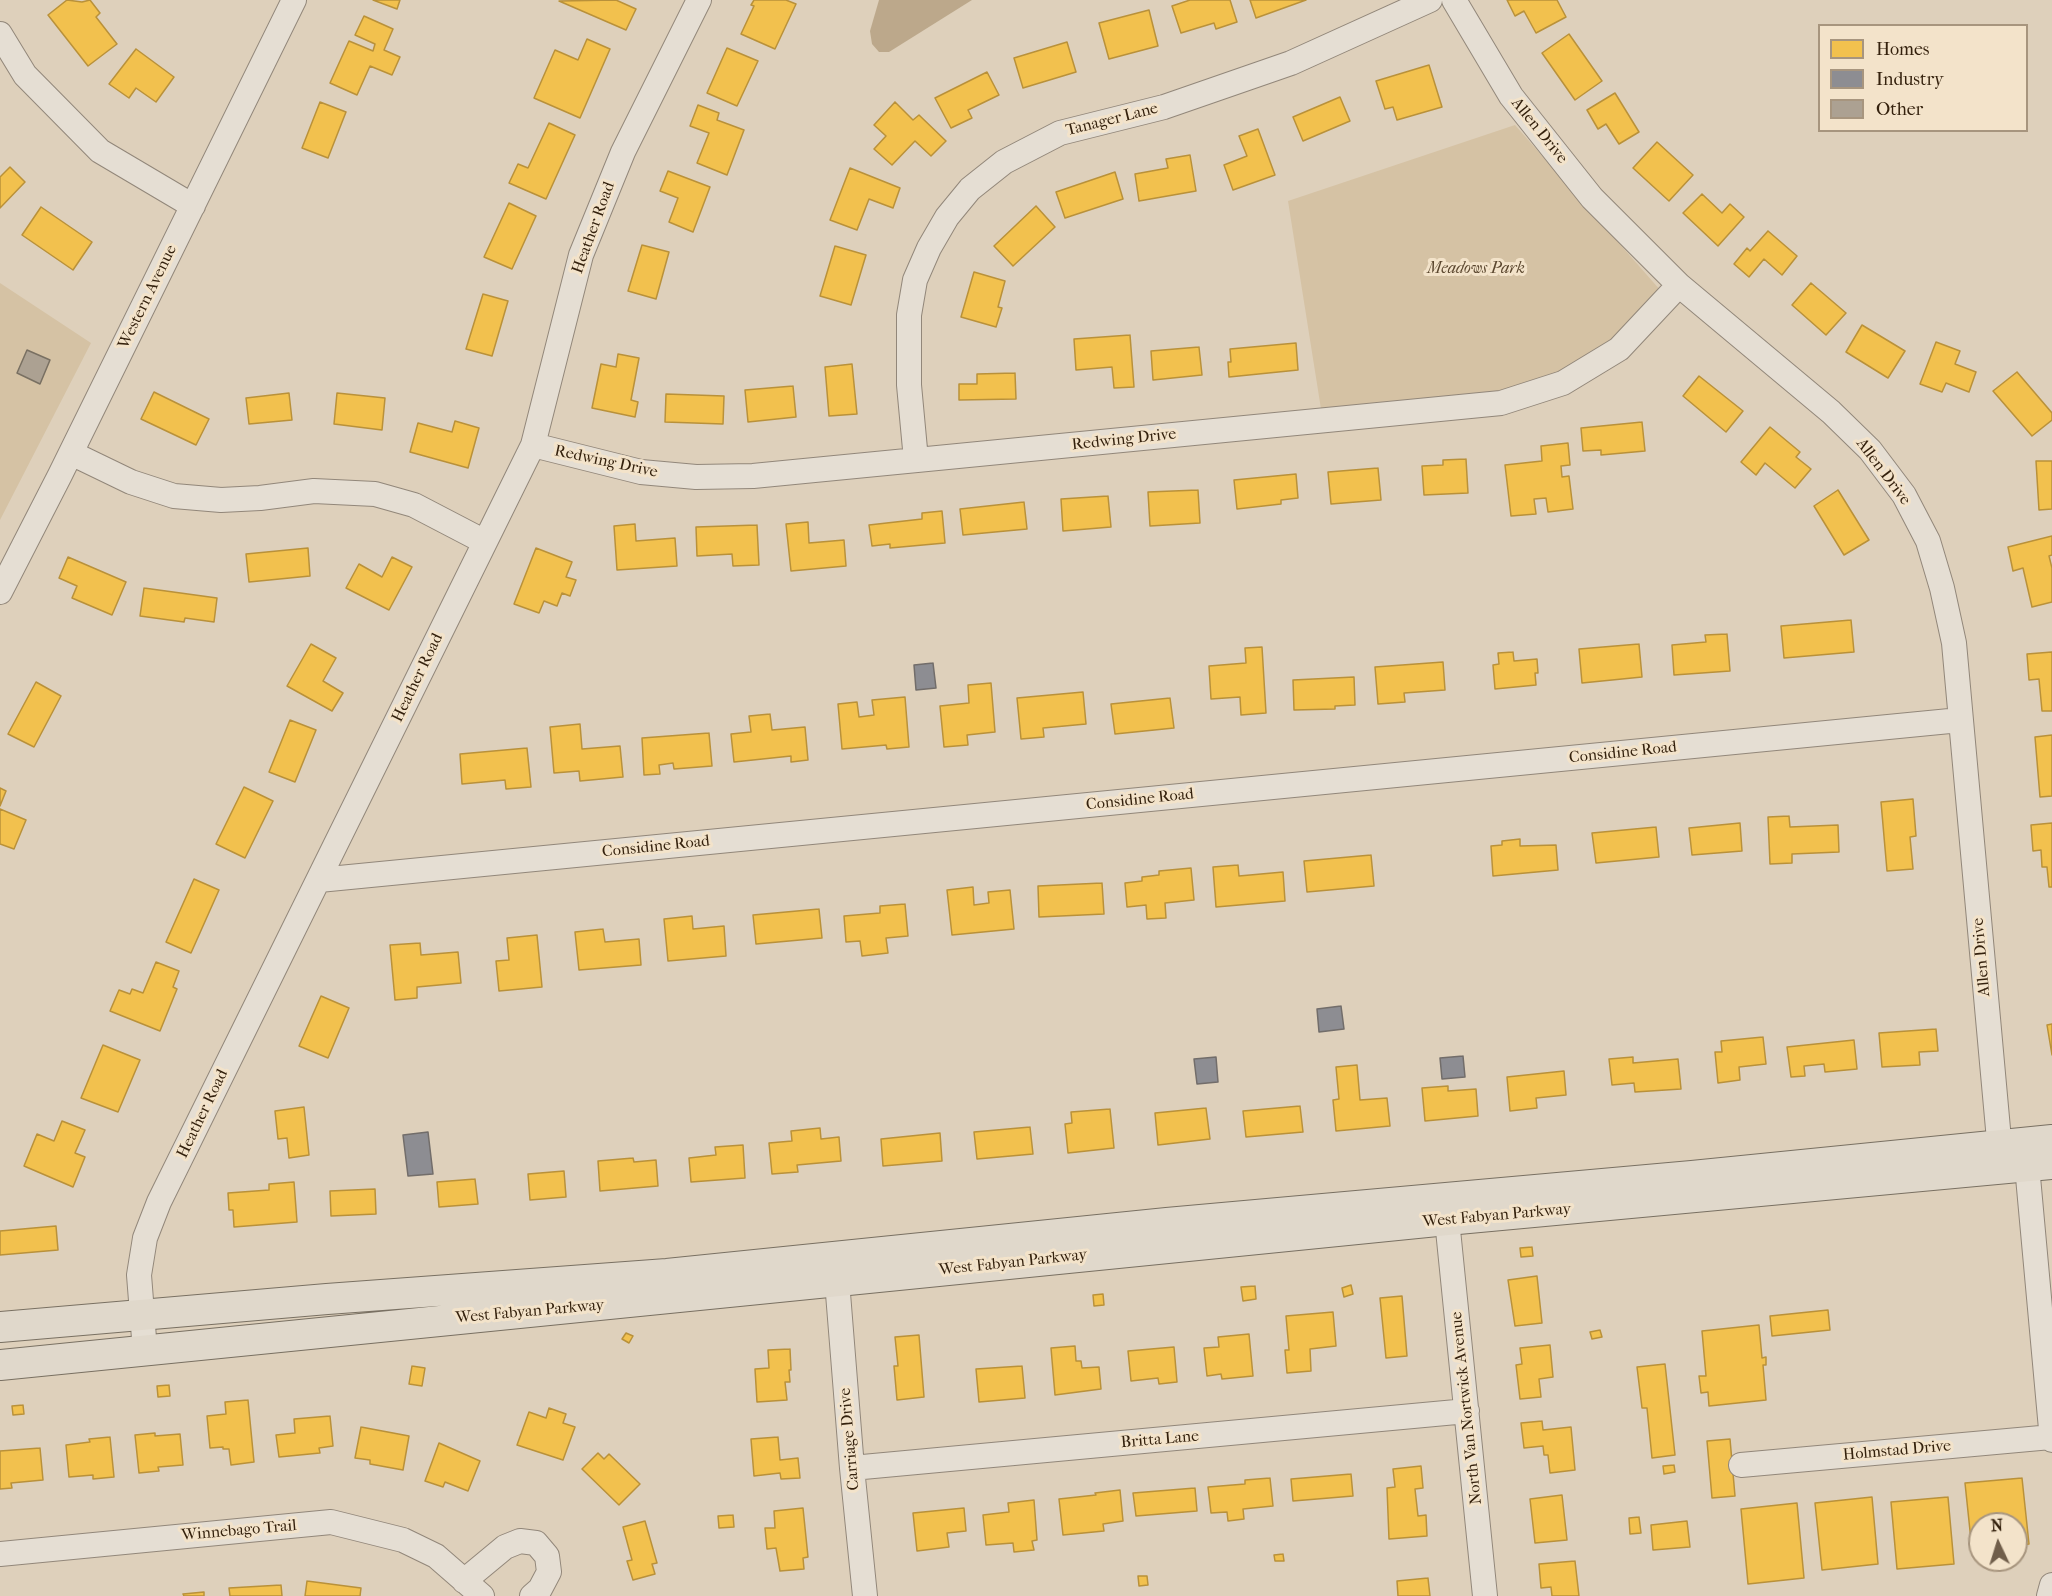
<!DOCTYPE html>
<style>
body{margin:0}
#map{position:relative;width:2052px;height:1596px;overflow:hidden;background:#ded0bb;font-family:"IM FELL French Canon",serif}
canvas{display:block}
.legend{position:absolute;left:1818px;top:24px;width:210px;height:108px;box-sizing:border-box;background:#f3e3ca;border:2px solid #a7957e;margin:0;padding:8px 10px;list-style:none;font-size:18px;color:#34210d}
.legend li{display:flex;align-items:center;gap:12px;height:30px}
.legend b{width:30px;border:2px solid #a7957e}
.north{position:absolute;left:1968px;top:1512px;width:60px;height:60px;box-sizing:border-box;background:#f3e3ca;border:2px solid #a7957e;border-radius:50%;rotate:356deg;font-size:16px;font-weight:700;line-height:24px;text-align:center;color:#34210d}
.north::after{content:'';display:block;margin:auto;width:21px;height:27px;background:#705e4a;clip-path:polygon(50% 0,100% 100%,50% 72%,0 100%)}
</style>
<div id="map">
<canvas width="2052" height="1596"></canvas>
<ul class="legend">
<li><b style="height:16px;background:#f2c14e"></b>Homes</li>
<li><b style="height:16px;background:#8d8d92"></b>Industry</li>
<li><b style="height:16px;background:#aca192"></b>Other</li>
</ul>
<div class="north">N</div>
</div>
<script>
const ctx = document.querySelector('canvas').getContext('2d');
ctx.lineJoin = 'round';
function paint(path, color) { ctx.fillStyle = color; ctx.fill(path, 'evenodd'); }
const poly = rows => new Path2D(rows.map(r => 'M' + r).join(''));
function strokePath(path, color, width, dash) { ctx.strokeStyle = color; ctx.lineWidth = width; ctx.lineCap = dash ? 'butt' : 'round'; ctx.setLineDash(dash || []); ctx.stroke(path); }
function drawText(font, color, halo, rows, align = 'center') {
  ctx.font = font + ' "IM FELL French Canon",serif'; ctx.lineWidth = 6; ctx.setLineDash([]); ctx.textBaseline = 'middle'; ctx.strokeStyle = halo; ctx.fillStyle = color; for (const [text, x, y, turn = 0] of rows) {
    ctx.save(); ctx.translate(x, y); ctx.rotate((+turn || 0) * Math.PI / 180); ctx.textAlign = isNaN(turn) ? turn : align; if (halo) ctx.strokeText(text, 0, 0); ctx.fillText(text, 0, 0); ctx.restore();
  }
}
paint(poly([
 [1515,125,1661,291,1621,334,1564,370,1512,390,1321,409,1288,201],
 [0,283,91,343,0,520]
]), '#d5c2a4');
paint(poly([
 [879,0,972,0,889,52,879,52,872,44,870,31]
]), '#bca88b');
const homes = poly([
 [67,0,82,2,90,0,100,13,96,17,117,44,88,66,48,15,67,0],
 [373,0,400,0,397,9,373,0],
 [616,0,636,9,626,30,559,1,616,0],
 [754,0,786,0,796,4,775,49,741,34,754,6,751,5,754,0],
 [1190,0,1230,0,1237,22,1216,29,1214,23,1181,33,1172,6,1190,0],
 [1250,0,1306,0,1256,18,1250,0],
 [1507,0,1557,0,1566,17,1536,33,1524,11,1515,16,1507,0],
 [1149,10,1158,46,1109,59,1099,23,1149,10],
 [364,16,393,29,384,50,400,57,392,75,370,66,357,95,330,83,349,41,373,51,375,44,355,35,364,16],
 [1569,34,1602,81,1575,100,1542,53,1569,34],
 [587,39,610,49,580,118,534,98,555,50,578,60,587,39],
 [1067,42,1076,72,1023,88,1014,58,1067,42],
 [727,48,758,61,737,106,707,93,727,48],
 [136,49,174,77,156,102,136,88,129,98,109,84,136,49],
 [1429,65,1442,107,1397,120,1393,107,1385,109,1376,81,1429,65],
 [987,72,999,95,968,110,972,118,951,128,935,98,987,72],
 [1615,93,1639,132,1619,144,1606,124,1598,129,1587,110,1615,93],
 [1340,97,1350,121,1303,141,1293,117,1340,97],
 [320,102,346,112,328,158,302,148,320,102],
 [895,102,913,120,919,115,946,141,931,156,915,141,892,165,874,149,886,136,874,125,895,102],
 [698,105,719,113,717,120,744,130,727,175,697,163,709,133,690,126,698,105],
 [549,123,575,135,546,199,509,183,518,164,528,168,549,123],
 [1258,129,1275,175,1233,190,1224,165,1247,156,1239,136,1258,129],
 [1657,142,1693,175,1669,201,1633,168,1657,142],
 [1190,155,1196,191,1139,201,1135,174,1168,168,1166,159,1190,155],
 [10,167,25,182,0,208,0,177,10,167],
 [850,168,900,188,893,208,869,199,857,230,830,220,850,168],
 [668,171,710,187,693,232,669,222,678,198,660,191,668,171],
 [1115,172,1123,199,1065,218,1056,192,1115,172],
 [1702,194,1722,213,1730,204,1744,217,1718,246,1683,213,1702,194],
 [509,203,536,216,512,269,484,257,509,203],
 [1036,206,1055,227,1013,266,994,246,1036,206],
 [41,207,92,242,73,270,22,235,41,207],
 [1768,231,1797,256,1782,275,1764,259,1749,277,1734,264,1747,248,1750,251,1768,231],
 [642,245,669,252,656,299,628,291,642,245],
 [835,246,866,255,851,305,820,296,835,246],
 [974,272,1005,281,998,307,1002,308,996,327,961,317,974,272],
 [1811,283,1846,313,1826,335,1792,305,1811,283],
 [483,294,508,301,492,356,466,349,483,294],
 [1862,325,1905,351,1888,378,1846,352,1862,325],
 [1130,335,1134,387,1114,388,1112,367,1076,370,1074,339,1130,335],
 [1936,342,1960,351,1955,364,1976,372,1969,392,1946,383,1942,392,1920,384,1936,342],
 [1296,343,1298,370,1229,377,1228,362,1231,362,1230,349,1296,343],
 [1199,347,1202,375,1153,380,1151,351,1199,347],
 [618,354,639,358,631,400,638,402,635,417,592,408,601,364,616,367,618,354],
 [852,364,857,414,829,416,825,367,852,364],
 [2017,372,2052,413,2052,420,2032,436,1993,391,2017,372],
 [1015,373,1016,399,959,400,959,384,977,384,977,374,1015,373],
 [1699,376,1743,411,1726,432,1683,396,1699,376],
 [793,386,796,417,748,422,745,390,793,386],
 [154,392,209,419,196,445,141,419,154,392],
 [289,393,292,420,249,424,246,398,289,393],
 [337,393,385,398,382,430,334,424,337,393],
 [666,394,724,396,723,424,665,422,666,394],
 [455,421,479,428,468,468,410,452,418,423,452,432,455,421],
 [1642,422,1645,451,1601,455,1601,450,1583,451,1581,428,1642,422],
 [1770,427,1800,452,1796,457,1811,469,1795,488,1765,463,1756,475,1741,462,1770,427],
 [1568,443,1570,465,1561,466,1562,477,1569,476,1573,509,1548,512,1546,498,1534,499,1536,514,1511,516,1505,465,1542,461,1541,446,1568,443],
 [1466,459,1468,493,1424,495,1422,466,1443,465,1443,460,1466,459],
 [2036,461,2052,461,2052,509,2039,510,2036,461],
 [1378,468,1381,500,1331,504,1328,472,1378,468],
 [1296,474,1298,498,1281,500,1281,504,1237,509,1234,480,1296,474],
 [1198,490,1200,523,1150,526,1148,492,1198,490],
 [1838,490,1869,540,1844,555,1814,506,1838,490],
 [1108,496,1111,527,1063,531,1061,499,1108,496],
 [1024,502,1027,529,963,535,960,509,1024,502],
 [942,511,945,543,890,548,890,544,872,546,869,525,922,519,922,513,942,511],
 [808,522,809,543,844,540,846,566,791,571,786,524,808,522],
 [635,524,636,541,675,538,677,566,617,570,614,526,635,524],
 [757,525,759,565,733,566,732,554,697,556,696,527,757,525],
 [2052,536,2052,555,2049,556,2052,568,2052,602,2032,607,2023,568,2013,571,2008,547,2052,536],
 [308,548,310,576,249,582,246,554,308,548],
 [536,548,572,562,566,577,576,580,570,596,562,593,557,606,544,601,539,613,514,604,536,548],
 [68,557,126,582,112,615,72,598,77,586,59,578,68,557],
 [392,557,412,567,389,610,346,588,359,564,382,577,392,557],
 [144,588,217,598,214,622,185,618,184,622,140,616,144,588],
 [1851,620,1854,652,1784,658,1781,626,1851,620],
 [1727,634,1730,671,1674,675,1672,645,1706,642,1705,635,1727,634],
 [311,644,336,658,323,681,343,693,332,711,287,686,311,644],
 [1639,644,1642,677,1582,683,1579,649,1639,644],
 [1262,647,1266,713,1241,715,1240,697,1211,699,1209,666,1246,663,1245,648,1262,647],
 [1513,652,1514,661,1537,659,1538,673,1535,673,1536,685,1495,689,1493,665,1499,664,1498,653,1513,652],
 [2052,652,2052,711,2042,711,2039,679,2029,680,2027,654,2052,652],
 [1443,662,1445,690,1404,693,1405,702,1378,704,1375,667,1443,662],
 [1354,677,1355,705,1335,706,1335,709,1294,710,1293,680,1354,677],
 [36,682,61,696,34,747,8,734,36,682],
 [991,683,995,732,967,735,968,745,944,747,940,706,969,703,968,685,991,683],
 [1083,692,1086,724,1043,728,1044,737,1021,739,1017,698,1083,692],
 [905,697,909,747,887,749,886,745,842,749,838,704,857,702,859,717,874,715,872,700,905,697],
 [1170,698,1174,728,1115,734,1111,704,1170,698],
 [770,714,772,730,805,727,808,760,791,762,791,756,734,762,731,734,751,732,749,716,770,714],
 [290,720,316,730,295,782,269,772,290,720],
 [580,724,582,749,620,746,623,777,580,781,579,771,554,773,550,727,580,724],
 [709,733,712,766,674,769,673,763,659,765,660,774,644,775,642,738,709,733],
 [2052,735,2052,796,2040,797,2035,737,2052,735],
 [527,748,531,787,506,789,505,780,462,784,460,754,527,748],
 [244,787,273,801,245,858,216,844,244,787],
 [0,788,6,791,0,806,0,788],
 [1913,799,1916,836,1910,837,1913,869,1887,871,1881,802,1913,799],
 [0,809,26,820,14,849,0,844,0,809],
 [1789,816,1790,827,1838,825,1839,852,1792,854,1792,863,1770,864,1768,817,1789,816],
 [1740,823,1742,851,1692,855,1689,828,1740,823],
 [2052,823,2052,887,2049,887,2047,867,2042,867,2041,850,2033,851,2031,825,2052,823],
 [1656,827,1659,857,1596,863,1592,833,1656,827],
 [1520,839,1520,846,1556,845,1558,870,1493,876,1491,846,1502,845,1502,841,1520,839],
 [1371,855,1374,886,1307,892,1304,861,1371,855],
 [1238,865,1239,876,1283,872,1285,901,1216,907,1213,867,1238,865],
 [1191,868,1194,900,1165,903,1166,918,1147,919,1146,905,1127,907,1125,883,1142,881,1142,877,1159,875,1159,871,1191,868],
 [194,879,219,890,191,953,166,942,194,879],
 [1102,883,1104,914,1039,917,1038,886,1102,883],
 [973,887,974,905,989,903,988,892,1010,890,1014,929,952,935,947,890,973,887],
 [905,904,908,936,886,938,888,953,862,956,860,941,846,942,844,916,880,913,880,906,905,904],
 [819,909,822,938,756,944,753,915,819,909],
 [692,916,693,929,724,926,726,956,668,961,664,919,692,916],
 [603,929,605,942,639,939,641,965,579,970,575,932,603,929],
 [537,935,542,987,499,991,496,961,509,960,507,938,537,935],
 [420,943,421,955,458,952,461,983,417,987,417,998,395,1000,390,945,420,943],
 [156,962,179,971,173,987,177,989,160,1031,110,1011,119,990,130,994,132,989,143,993,156,962],
 [321,996,349,1008,328,1058,299,1046,321,996],
 [2052,1024,2052,1055,2047,1025,2052,1024],
 [1936,1029,1938,1051,1919,1052,1920,1065,1882,1067,1879,1033,1936,1029],
 [1763,1037,1766,1064,1739,1067,1740,1080,1718,1083,1715,1052,1722,1052,1721,1041,1763,1037],
 [1854,1040,1857,1069,1825,1072,1824,1064,1804,1066,1805,1076,1791,1077,1787,1047,1854,1040],
 [103,1045,140,1060,118,1112,81,1098,103,1045],
 [1633,1057,1633,1063,1678,1059,1681,1089,1635,1092,1634,1083,1612,1085,1609,1059,1633,1057],
 [1357,1065,1360,1100,1387,1098,1390,1126,1336,1131,1333,1100,1339,1099,1336,1067,1357,1065],
 [1564,1071,1566,1095,1536,1098,1537,1108,1510,1111,1507,1077,1564,1071],
 [1448,1086,1448,1091,1476,1089,1478,1116,1425,1121,1422,1088,1448,1086],
 [1300,1106,1303,1132,1246,1137,1243,1111,1300,1106],
 [304,1107,309,1155,289,1158,287,1138,278,1139,275,1111,304,1107],
 [1206,1108,1210,1139,1158,1145,1155,1113,1206,1108],
 [1110,1109,1114,1148,1068,1153,1065,1124,1072,1123,1071,1112,1110,1109],
 [62,1121,85,1130,75,1153,85,1157,73,1187,24,1166,37,1134,54,1141,62,1121],
 [1030,1127,1033,1154,977,1159,974,1132,1030,1127],
 [820,1128,821,1139,839,1137,841,1161,797,1165,798,1172,772,1174,769,1143,792,1141,791,1131,820,1128],
 [940,1133,942,1161,883,1166,881,1139,940,1133],
 [743,1145,745,1178,691,1182,689,1158,716,1155,715,1147,743,1145],
 [633,1158,634,1162,656,1160,658,1186,600,1191,598,1161,633,1158],
 [564,1171,566,1197,530,1200,528,1174,564,1171],
 [475,1179,478,1204,439,1207,437,1182,475,1179],
 [294,1182,297,1222,234,1227,233,1210,229,1210,228,1193,269,1190,269,1184,294,1182],
 [375,1189,376,1214,331,1216,330,1191,375,1189],
 [56,1226,58,1250,0,1255,0,1231,56,1226],
 [1532,1247,1533,1256,1521,1257,1520,1248,1532,1247],
 [1537,1276,1542,1323,1515,1326,1508,1280,1537,1276],
 [1351,1285,1353,1294,1344,1297,1342,1288,1351,1285],
 [1255,1286,1256,1299,1243,1301,1241,1287,1255,1286],
 [1103,1294,1104,1305,1094,1306,1093,1295,1103,1294],
 [1402,1296,1407,1356,1386,1358,1380,1298,1402,1296],
 [1828,1310,1830,1330,1772,1336,1770,1316,1828,1310],
 [1333,1312,1336,1346,1310,1349,1311,1371,1287,1373,1285,1350,1289,1350,1286,1316,1333,1312],
 [1759,1325,1762,1358,1766,1357,1766,1365,1763,1365,1766,1400,1709,1406,1708,1392,1701,1393,1699,1376,1706,1376,1702,1331,1759,1325],
 [1600,1330,1602,1337,1592,1339,1590,1332,1600,1330],
 [626,1333,633,1336,629,1343,622,1339,626,1333],
 [1249,1334,1253,1376,1222,1379,1221,1374,1207,1376,1204,1348,1219,1347,1218,1337,1249,1334],
 [919,1335,924,1397,897,1400,894,1366,898,1366,895,1337,919,1335],
 [1550,1345,1553,1377,1539,1379,1541,1397,1520,1399,1516,1365,1522,1364,1520,1348,1550,1345],
 [1075,1346,1076,1361,1081,1361,1082,1368,1099,1367,1101,1389,1055,1395,1051,1348,1075,1346],
 [1174,1347,1177,1382,1159,1384,1158,1378,1131,1381,1128,1351,1174,1347],
 [790,1349,791,1370,789,1370,790,1382,785,1382,787,1400,757,1402,755,1369,769,1368,768,1350,790,1349],
 [1665,1364,1675,1455,1652,1458,1647,1408,1642,1408,1637,1367,1665,1364],
 [412,1366,425,1368,422,1386,409,1384,412,1366],
 [1022,1366,1025,1398,979,1402,976,1369,1022,1366],
 [169,1385,170,1396,158,1397,157,1386,169,1385],
 [248,1400,254,1462,231,1465,229,1449,223,1449,223,1447,210,1448,207,1416,226,1414,225,1402,248,1400],
 [23,1405,24,1414,13,1415,12,1406,23,1405],
 [549,1408,566,1414,563,1423,575,1427,563,1460,517,1445,529,1412,546,1418,549,1408],
 [330,1416,333,1446,319,1448,320,1453,279,1457,276,1435,295,1433,294,1419,330,1416],
 [1542,1421,1543,1430,1571,1427,1575,1470,1550,1473,1548,1455,1544,1455,1543,1446,1524,1448,1521,1423,1542,1421],
 [361,1427,409,1436,403,1470,370,1464,370,1460,355,1458,361,1427],
 [155,1433,155,1436,180,1434,183,1465,158,1467,159,1471,139,1473,135,1435,155,1433],
 [110,1437,114,1477,93,1479,93,1475,69,1477,66,1445,90,1442,89,1439,110,1437],
 [778,1437,780,1460,798,1458,800,1478,781,1479,780,1473,754,1476,751,1439,778,1437],
 [1730,1439,1735,1496,1712,1498,1707,1441,1730,1439],
 [439,1443,480,1461,468,1491,445,1482,443,1487,425,1481,439,1443],
 [40,1448,43,1480,11,1483,12,1488,0,1489,0,1451,40,1448],
 [598,1453,604,1459,609,1454,640,1484,619,1505,582,1469,598,1453],
 [1674,1465,1675,1472,1664,1474,1663,1466,1674,1465],
 [1421,1466,1423,1488,1415,1489,1418,1516,1426,1515,1427,1536,1389,1539,1387,1488,1395,1487,1393,1469,1421,1466],
 [1351,1474,1353,1496,1293,1501,1291,1479,1351,1474],
 [1270,1478,1273,1506,1243,1509,1244,1519,1228,1521,1227,1512,1211,1513,1208,1487,1245,1484,1245,1480,1270,1478],
 [2022,1478,2029,1544,2016,1546,2016,1524,1980,1524,1980,1549,1972,1550,1965,1483,2022,1478],
 [1195,1488,1197,1511,1136,1516,1133,1493,1195,1488],
 [1120,1490,1123,1521,1103,1524,1104,1531,1063,1535,1059,1499,1096,1495,1095,1493,1120,1490],
 [1562,1495,1567,1540,1535,1543,1530,1499,1562,1495],
 [1872,1497,1878,1564,1822,1570,1815,1503,1872,1497],
 [1948,1497,1954,1564,1897,1569,1891,1502,1948,1497],
 [1034,1500,1037,1540,1032,1541,1034,1550,1014,1552,1013,1543,986,1545,983,1515,1009,1512,1008,1503,1034,1500],
 [1797,1503,1804,1578,1748,1584,1741,1509,1797,1503],
 [803,1508,808,1557,803,1558,804,1569,780,1571,776,1548,767,1549,765,1528,775,1528,774,1511,803,1508],
 [964,1508,966,1531,947,1533,949,1547,917,1551,913,1513,964,1508],
 [733,1515,734,1527,719,1528,718,1516,733,1515],
 [1639,1517,1641,1533,1630,1534,1629,1518,1639,1517],
 [645,1521,657,1563,652,1564,655,1574,633,1580,627,1561,632,1560,623,1527,645,1521],
 [1687,1521,1690,1547,1653,1550,1651,1525,1687,1521],
 [1283,1554,1284,1561,1275,1561,1274,1555,1283,1554],
 [1575,1561,1579,1596,1552,1596,1551,1587,1541,1588,1539,1564,1575,1561],
 [1138,1576,1147,1576,1148,1585,1139,1586,1138,1576],
 [1428,1578,1430,1596,1398,1596,1397,1581,1428,1578],
 [307,1581,361,1588,360,1596,305,1596,307,1581],
 [281,1585,282,1596,230,1596,229,1588,281,1585],
 [204,1592,204,1596,184,1596,183,1594,204,1592]
]);
paint(homes, '#f2c14e');
strokePath(homes, '#b9913a', 1.5);
const industry = poly([
 [933,663,936,688,916,690,914,665,933,663],
 [1341,1006,1344,1029,1319,1032,1317,1009,1341,1006],
 [1463,1056,1465,1077,1442,1079,1440,1058,1463,1056],
 [1216,1057,1218,1082,1197,1084,1194,1059,1216,1057],
 [428,1132,433,1174,408,1176,403,1135,428,1132]
]);
paint(industry, '#8d8d92');
strokePath(industry, '#726d6a', 1.5);
const building = poly([
 [27,350,50,360,40,384,17,373,27,350]
]);
paint(building, '#aca192');
strokePath(building, '#797062', 1.5);
const minor = poly([
 [1454,0,1511,96,1592,198,1679,285,1831,412,1870,450,1904,495,1928,541,1942,588,1954,643,2001,1162],
 [0,34,25,75,100,151,193,206],
 [533,445,641,472,696,477,753,476,1501,403,1563,383,1619,349,1679,285],
 [71,453,131,482,174,496,221,500,260,498,314,491,375,494,414,505,485,542],
 [916,460,909,385,909,315,915,280,929,248,947,217,970,189,1004,162,1060,133,1164,107,1291,63,1430,0],
 [0,592,60,475,294,0],
 [319,880,1960,720],
 [2027,1166,2052,1440],
 [1447,1220,1485,1596],
 [837,1281,852,1468,865,1596],
 [145,1351,139,1275,145,1238,159,1202,533,445,581,255,623,152,699,0],
 [1741,1465,2052,1437],
 [852,1468,1467,1411],
 [0,1554,331,1522,403,1540,436,1556,482,1596],
 [464,1581,505,1547,520,1541,536,1543,547,1556,549,1572,540,1589,532,1596],
 [2049,1596,2052,1585]
]);
const major = poly([
 [0,1327,327,1299,667,1274,1167,1223,1692,1176,2052,1140],
 [0,1365,1447,1220,2052,1164]
]);
strokePath(minor, '#92877a', 26);
strokePath(major, '#797062', 32);
strokePath(minor, '#e5ded3', 24);
strokePath(major, '#e0d8cb', 30);
drawText('16px', '#34210d', '#f3e3ca', [
 ["Tanager Lane",1112,120,-14],
 ["Allen Drive",1539,131,51],
 ["Heather Road",594,228,-70],
 ["Western Avenue",148,297,-64],
 ["Redwing Drive",1124,440,-6],
 ["Redwing Drive",606,462,12],
 ["Allen Drive",1883,472,53],
 ["Heather Road",418,678,-64],
 ["Considine Road",1623,753,-6],
 ["Considine Road",1140,800,-6],
 ["Considine Road",656,847,-6],
 ["Allen Drive",1982,957,-95],
 ["Heather Road",203,1114,-64],
 ["West Fabyan Parkway",1497,1216,-5],
 ["West Fabyan Parkway",1013,1263,-6],
 ["West Fabyan Parkway",530,1312,-5],
 ["North Van Nortwick Avenue",1467,1408,-96],
 ["Carriage Drive",850,1439,-95],
 ["Britta Lane",1160,1440,-5],
 ["Holmstad Drive",1897,1451,-5],
 ["Winnebago Trail",239,1531,-5]
]);
drawText('italic 16px', '#5a462e', '#f3e3ca', [
 ["Meadows Park",1476,269]
]);
</script>
